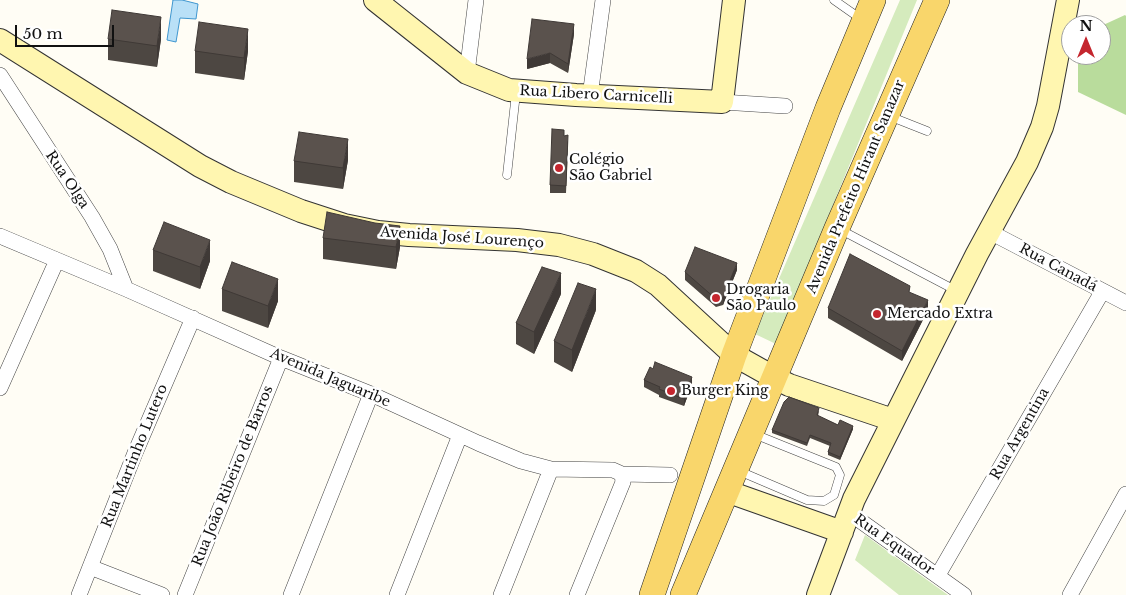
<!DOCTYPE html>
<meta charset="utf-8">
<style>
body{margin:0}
#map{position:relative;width:1126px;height:595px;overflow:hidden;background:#fffdf5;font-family:"Libre Baskerville",serif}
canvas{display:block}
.north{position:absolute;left:1061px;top:15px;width:50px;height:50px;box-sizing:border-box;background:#fff;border:1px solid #a0a0a0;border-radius:50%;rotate:0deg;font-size:14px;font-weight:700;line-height:20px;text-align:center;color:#111}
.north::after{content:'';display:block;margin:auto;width:18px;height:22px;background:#c4262e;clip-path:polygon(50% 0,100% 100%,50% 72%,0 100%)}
.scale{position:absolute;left:15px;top:25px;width:99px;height:22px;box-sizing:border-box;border:2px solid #111;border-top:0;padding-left:6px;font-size:15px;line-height:18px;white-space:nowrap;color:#111;-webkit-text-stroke:4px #fff;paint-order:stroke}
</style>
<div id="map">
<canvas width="1126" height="595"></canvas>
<div class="north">N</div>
<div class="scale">50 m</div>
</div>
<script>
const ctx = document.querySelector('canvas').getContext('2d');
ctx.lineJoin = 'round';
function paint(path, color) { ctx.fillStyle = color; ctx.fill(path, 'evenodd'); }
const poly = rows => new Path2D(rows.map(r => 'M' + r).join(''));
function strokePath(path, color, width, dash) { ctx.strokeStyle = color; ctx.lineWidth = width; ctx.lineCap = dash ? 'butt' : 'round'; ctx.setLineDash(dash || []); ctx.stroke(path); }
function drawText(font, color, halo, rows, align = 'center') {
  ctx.font = font + ' "Libre Baskerville",serif'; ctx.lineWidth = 5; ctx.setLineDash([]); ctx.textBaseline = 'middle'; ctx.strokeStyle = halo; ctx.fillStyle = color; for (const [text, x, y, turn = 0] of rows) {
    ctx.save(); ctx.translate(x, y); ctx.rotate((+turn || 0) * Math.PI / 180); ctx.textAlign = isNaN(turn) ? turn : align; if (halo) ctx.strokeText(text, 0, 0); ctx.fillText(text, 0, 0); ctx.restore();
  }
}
paint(poly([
 [900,0,917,0,776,344,755,334],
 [865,535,948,595,899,595,855,560]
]), '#d5ebbd');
paint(poly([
 [1125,15,1126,16,1126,115,1078,92,1078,55,1101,55,1101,26]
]), '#b9dc9c');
const water = poly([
 [173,0,182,0,198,4,196,19,180,18,176,42,167,40,173,0]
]);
paint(water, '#b9e0f7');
strokePath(water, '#3f96cf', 1);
const lane = poly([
 [834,0,861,19],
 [889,116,927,131],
 [507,175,516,93],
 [839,229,955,290],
 [739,471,807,500,824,501,834,495,840,475,836,467,754,434]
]);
const street = poly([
 [467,73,476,0],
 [0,75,92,217,110,249,126,289],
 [590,96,603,0],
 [722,102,785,106],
 [990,232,1126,303],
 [0,236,126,289,281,358,371,394,478,443,521,461,551,469,613,470,622,474,670,475],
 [0,388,57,260],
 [848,512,964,595],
 [90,567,162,595],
 [938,575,1102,292],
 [79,595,135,453,193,318],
 [185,595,281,358],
 [291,595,371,394],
 [397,595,460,435],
 [501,595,551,469],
 [577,595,623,482,622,474],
 [1070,595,1126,494]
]);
const secondary = poly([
 [375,0,467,73,509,90,576,95,722,102,734,0],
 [0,40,200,166,231,182,301,211,344,225,378,232,409,235,517,240,559,245,593,254,636,271,658,285,734,355,775,378,789,385,893,420],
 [726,491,842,532],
 [818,595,854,499,977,254,1027,162,1042,127,1048,106,1068,0]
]);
const primary = poly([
 [652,595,734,355,828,108,873,0],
 [683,595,837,228,937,0]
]);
strokePath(lane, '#444', 9);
strokePath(street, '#444', 16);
strokePath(secondary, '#333', 24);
strokePath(primary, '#222', 26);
strokePath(lane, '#fff', 8);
strokePath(street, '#fff', 15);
strokePath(secondary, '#fff6b0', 22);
strokePath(primary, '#f9d66b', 25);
paint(poly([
 [574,34,568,73,550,63,527,69],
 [108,39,161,39,157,67,108,60],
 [195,51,248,51,244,80,195,73],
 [564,136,568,142,566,193,550,193,550,185],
 [348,160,343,189,294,182,294,161],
 [375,223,400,247,396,269,323,259,323,238],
 [153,250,210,261,200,289,153,271],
 [737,270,723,305,716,307,685,280,685,272],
 [222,289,278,301,268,328,222,311],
 [910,293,928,310,902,361,828,318,828,308],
 [561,294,534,354,516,344,516,323],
 [596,310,572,372,554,362,554,341],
 [653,369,692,384,684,406,659,397,659,395,644,387,644,380],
 [819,411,818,416,838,425,853,429,840,460,828,455,828,452,830,446,810,438,807,446,772,433,772,430]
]), '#4d4742');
paint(poly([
 [161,17,161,39,157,67,157,46],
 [574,24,574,34,568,73,568,64],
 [248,29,248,51,244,80,244,58],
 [550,53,550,63,527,69,527,59],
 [348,139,348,160,343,189,343,168],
 [400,226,400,247,396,269,396,247],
 [210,240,210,261,200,289,200,267],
 [737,263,737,270,723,305,723,298],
 [561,273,561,294,534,354,534,332],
 [278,279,278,301,268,328,268,306],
 [596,289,596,310,572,372,572,350],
 [928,300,928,310,902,361,902,351],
 [692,377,692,384,684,406,684,399],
 [853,426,853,429,840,460,840,457]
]), '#3f3936');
const building = poly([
 [112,10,161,17,157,46,108,39,112,10],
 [532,19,574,24,568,64,550,53,527,59,532,19],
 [199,22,248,29,244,58,195,51,199,22],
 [552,129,564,130,564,136,568,135,566,186,550,185,552,129],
 [299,132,348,139,343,168,294,161,299,132],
 [327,212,375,223,400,226,396,247,323,238,327,212],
 [164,222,210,240,200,267,153,250,164,222],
 [695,247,737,263,723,298,716,299,685,272,695,247],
 [850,254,910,286,909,292,928,300,902,351,828,308,850,254],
 [232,262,278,279,268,306,222,289,232,262],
 [542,267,561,273,534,332,516,323,542,267],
 [578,283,596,289,572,350,554,341,578,283],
 [655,362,692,377,684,399,659,389,660,387,644,380,650,367,653,369,655,362],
 [789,397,819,408,817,415,838,425,840,420,853,426,840,457,828,452,831,443,810,435,807,443,772,430,784,402,789,397]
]);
paint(building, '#5a524d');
strokePath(building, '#3f3936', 1);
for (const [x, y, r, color] of [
 [559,168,5,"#c4262e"],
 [716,298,5,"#c4262e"],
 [877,314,5,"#c4262e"],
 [671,391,5,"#c4262e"]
]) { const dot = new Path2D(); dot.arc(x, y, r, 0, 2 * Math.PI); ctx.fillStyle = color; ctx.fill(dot); strokePath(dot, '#fff', 2); }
drawText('14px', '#111', '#fff', [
 ["Rua Libero Carnicelli",596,95,3],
 ["Rua Olga",67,180,56],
 ["Avenida Prefeito Hirant Sanazar",856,187,-67],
 ["Avenida José Lourenço",462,238,4],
 ["Rua Canadá",1058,268,28],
 ["Avenida Jaguaribe",330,378,23],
 ["Rua Argentina",1020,434,-60],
 ["Rua Martinho Lutero",135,456,-68],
 ["Rua João Ribeiro de Barros",233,476,-68],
 ["Rua Equador",894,545,35]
]);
drawText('14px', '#111', '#fff', [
 ["Colégio",569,160],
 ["São Gabriel",569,176],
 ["Drogaria",726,290],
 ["São Paulo",726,306],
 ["Mercado Extra",887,314],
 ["Burger King",681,391]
], 'left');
</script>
